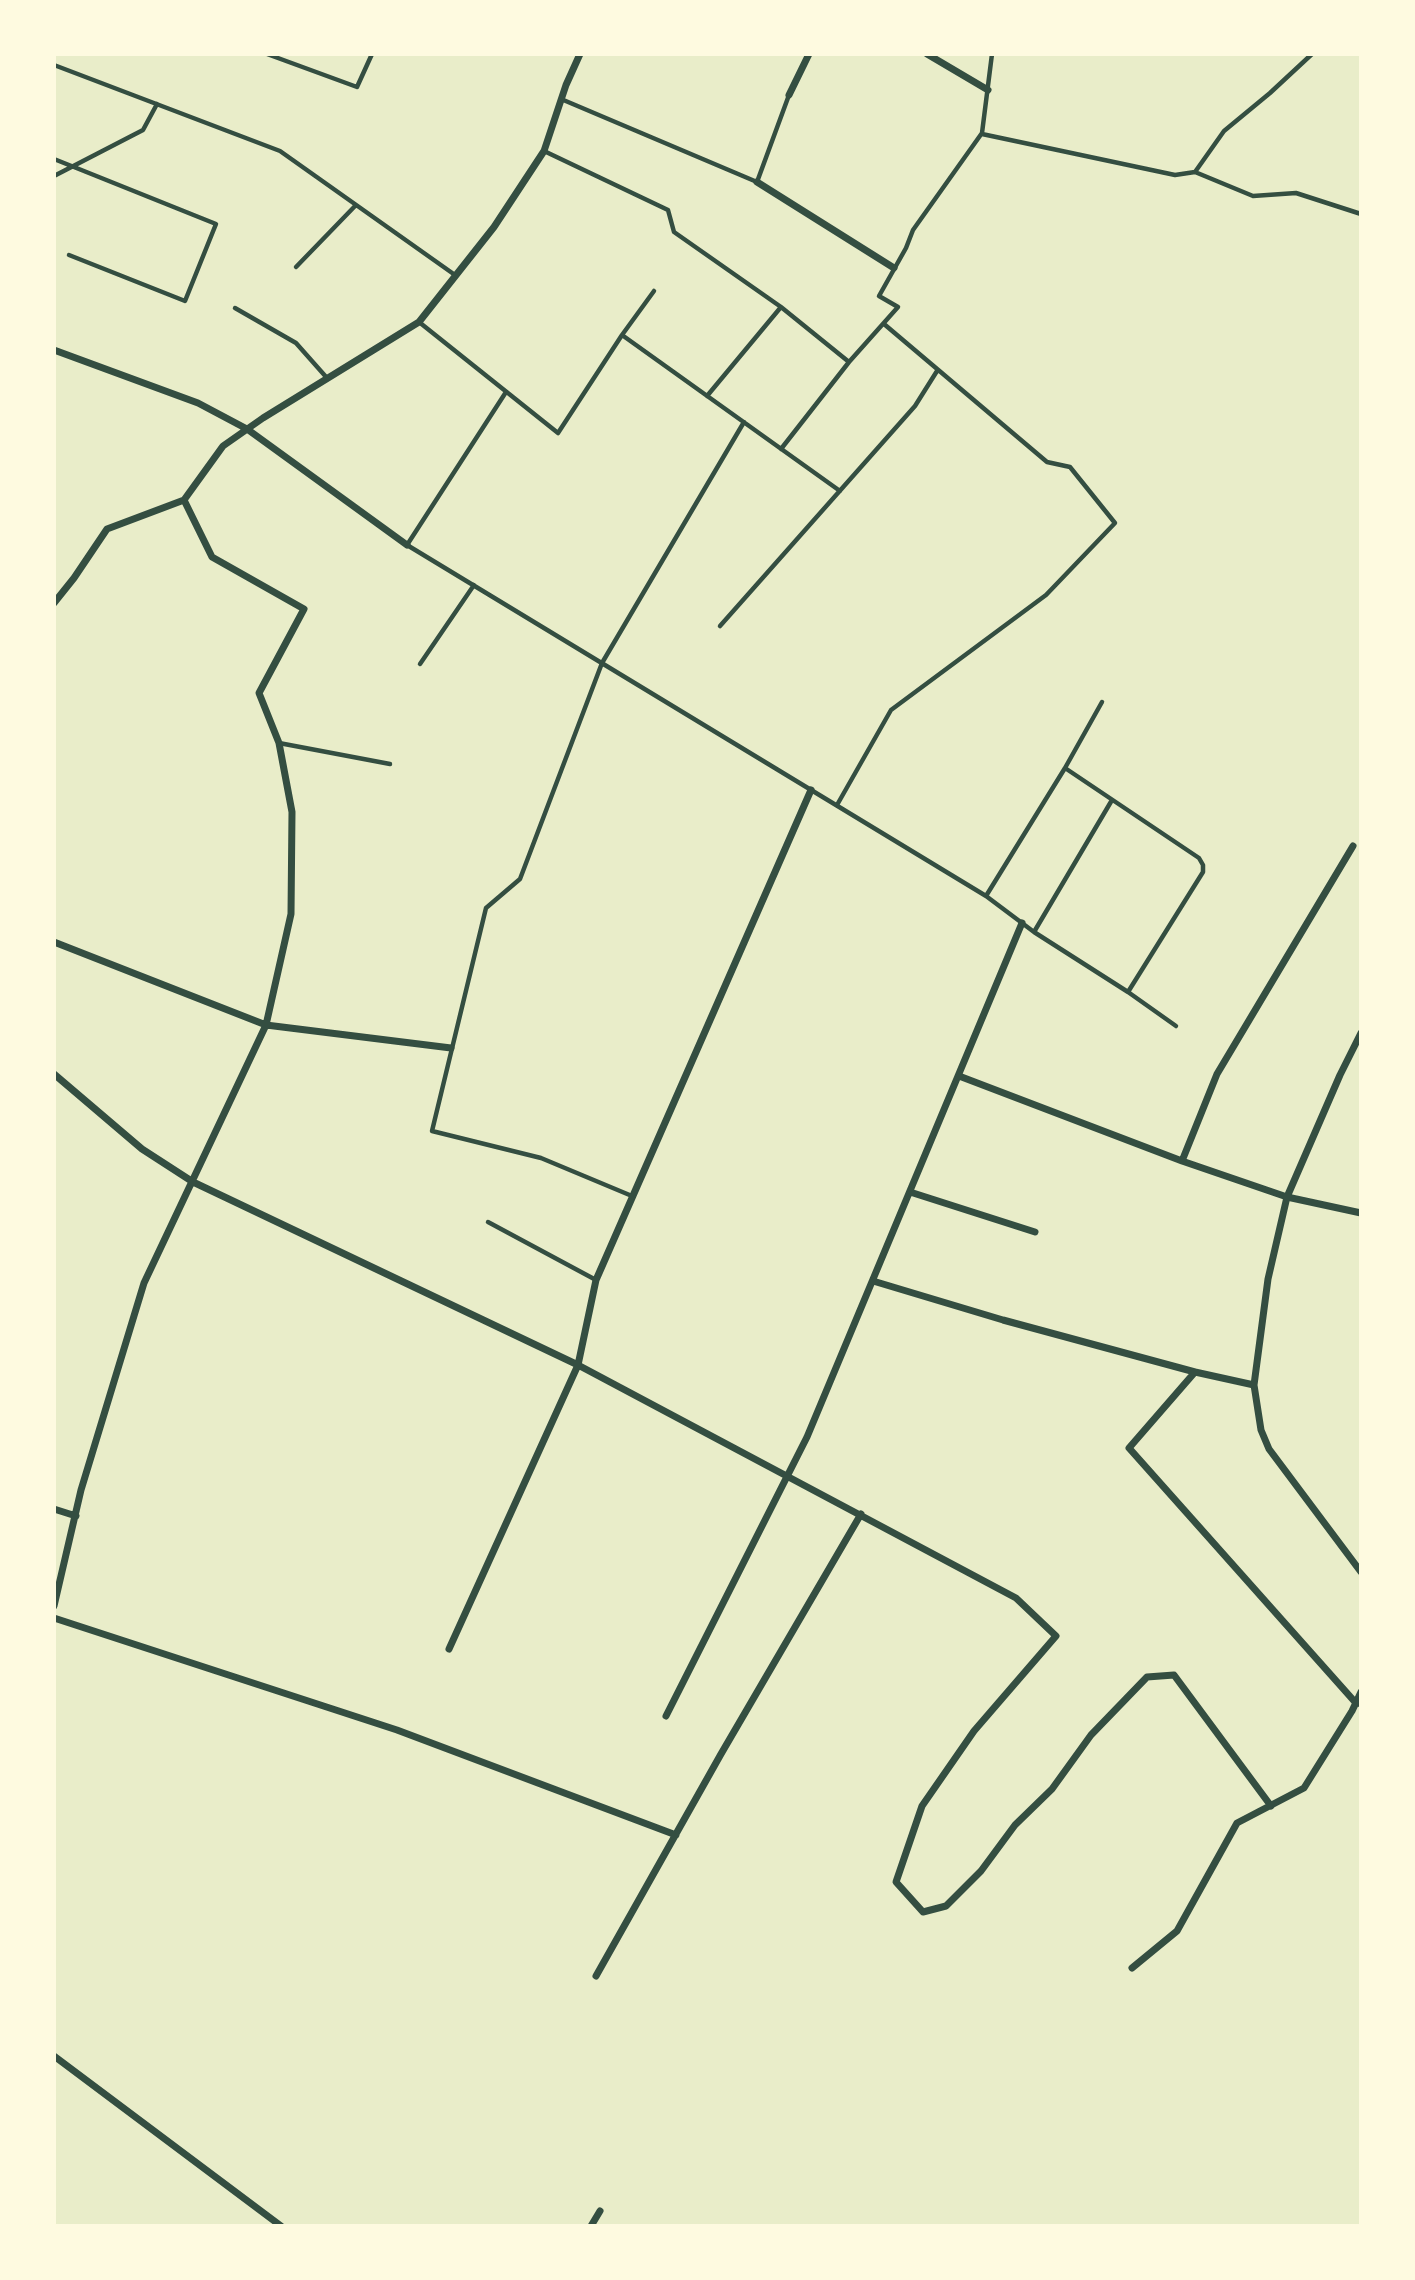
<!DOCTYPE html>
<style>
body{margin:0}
#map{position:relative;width:1415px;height:2280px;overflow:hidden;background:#e9edc9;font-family:Manrope,sans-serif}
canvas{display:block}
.frame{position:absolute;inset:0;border:56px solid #fefae0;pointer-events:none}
</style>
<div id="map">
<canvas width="1415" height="2280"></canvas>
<div class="frame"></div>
</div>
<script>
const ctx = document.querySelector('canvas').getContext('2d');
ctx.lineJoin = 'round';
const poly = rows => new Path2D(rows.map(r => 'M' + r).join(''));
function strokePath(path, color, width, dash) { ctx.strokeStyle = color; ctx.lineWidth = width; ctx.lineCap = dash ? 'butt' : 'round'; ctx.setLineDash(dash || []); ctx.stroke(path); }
strokePath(poly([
 [267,54,357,87,372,54],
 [54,65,280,151,455,275],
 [561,99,757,182,789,95],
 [982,134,1175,175,1195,172,1224,131,1270,93,1312,54],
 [544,151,668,210,674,232,781,307,849,362],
 [54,159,216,224,185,301,69,255],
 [1195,172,1253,196,1296,193,1361,214],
 [54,176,143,130,157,104],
 [296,267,356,205],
 [235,308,296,343,327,378],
 [419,322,558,433,622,335,654,291],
 [622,335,840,491],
 [506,392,407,545,986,896,1034,932,1128,992,1203,872,1203,865,1199,858,1065,768,986,896],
 [707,396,781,307],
 [781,449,849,362,898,307,879,296,906,248,913,230,982,133,992,54],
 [720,626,915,406,937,371],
 [420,664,474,585],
 [279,743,390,764],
 [1065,768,1102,702],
 [837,805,891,710,1046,595,1115,523,1070,467,1047,462,884,324],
 [1034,932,1112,800],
 [1128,992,1176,1026],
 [632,1196,541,1158,432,1131,486,908,520,879,602,663,744,422],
 [488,1222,596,1280]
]), '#344e41', 4.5);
strokePath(poly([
 [927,54,988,90],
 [789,95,809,54],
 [757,182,894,268],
 [54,350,198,403,247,429,407,545],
 [54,603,74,578,107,529,184,500,223,446,263,418,419,322,494,227,544,151,566,85,580,54],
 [54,942,266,1025,451,1048],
 [1361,1033,1340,1075,1287,1197,1268,1279,1254,1385,1261,1430,1269,1449,1361,1572],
 [54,1074,142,1149,193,1182,578,1365,1016,1598,1056,1636,974,1731,922,1806,896,1882,923,1912,946,1906,981,1871,1015,1825,1052,1789,1091,1735,1147,1677,1174,1675,1271,1806],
 [959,1076,1182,1161,1287,1197,1361,1213],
 [1182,1161,1217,1074,1353,846],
 [910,1192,1035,1232],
 [873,1281,1003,1320,1195,1372],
 [1254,1385,1195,1372,1129,1448,1355,1702,1361,1704],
 [54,1509,76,1516],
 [54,1606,81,1490,144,1283,266,1025,291,914,292,812,279,743,259,693,304,609,212,557,184,500],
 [54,1618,397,1730,676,1835],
 [449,1649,578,1365,596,1280,811,790],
 [666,1716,807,1437,1022,923],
 [1132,1968,1177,1931,1237,1823,1304,1788,1352,1711,1361,1692],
 [596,1976,721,1754,861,1514],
 [54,2056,281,2226],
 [591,2226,600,2211]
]), '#344e41', 7);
</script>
